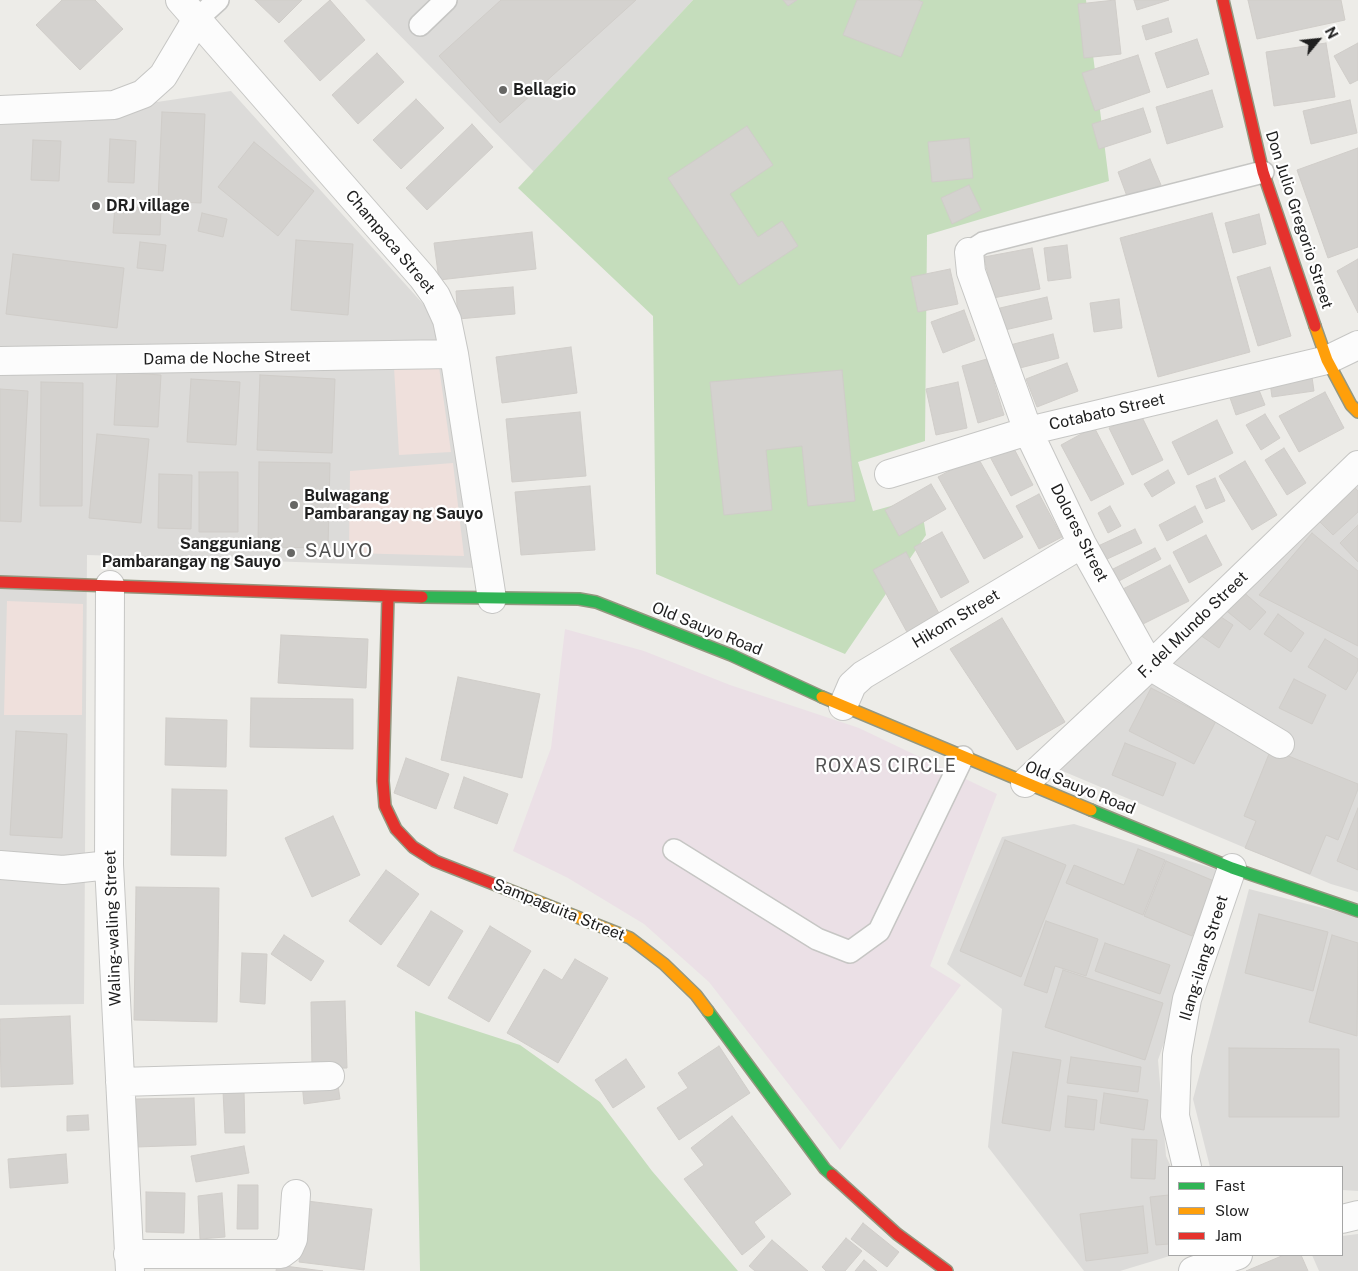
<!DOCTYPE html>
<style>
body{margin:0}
#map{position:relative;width:1358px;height:1271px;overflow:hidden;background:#edece8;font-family:"Public Sans",sans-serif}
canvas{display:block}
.legend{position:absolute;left:1168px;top:1166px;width:175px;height:90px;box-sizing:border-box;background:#fff;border:1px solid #a5a5a5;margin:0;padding:6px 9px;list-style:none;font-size:15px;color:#1f1f1f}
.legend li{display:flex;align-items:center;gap:10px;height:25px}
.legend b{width:25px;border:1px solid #a5a5a5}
.north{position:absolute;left:1293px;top:15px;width:50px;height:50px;-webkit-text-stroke:4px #fff;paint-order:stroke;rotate:62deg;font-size:14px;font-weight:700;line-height:20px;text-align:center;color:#1f1f1f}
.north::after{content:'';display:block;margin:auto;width:18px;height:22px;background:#1f1f1f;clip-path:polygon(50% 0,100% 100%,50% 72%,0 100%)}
</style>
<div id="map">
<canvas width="1358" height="1271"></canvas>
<ul class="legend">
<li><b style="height:6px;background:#30b455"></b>Fast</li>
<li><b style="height:6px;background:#ff9f0a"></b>Slow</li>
<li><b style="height:6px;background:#e5322d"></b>Jam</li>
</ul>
<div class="north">N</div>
</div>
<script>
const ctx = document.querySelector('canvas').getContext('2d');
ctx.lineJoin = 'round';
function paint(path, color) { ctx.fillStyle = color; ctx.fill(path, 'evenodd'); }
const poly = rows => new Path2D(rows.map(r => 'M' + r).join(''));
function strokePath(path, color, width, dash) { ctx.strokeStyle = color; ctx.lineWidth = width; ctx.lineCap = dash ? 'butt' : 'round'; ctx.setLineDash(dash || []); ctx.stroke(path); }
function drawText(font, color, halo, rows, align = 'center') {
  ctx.font = font + ' "Public Sans",sans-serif'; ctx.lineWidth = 4.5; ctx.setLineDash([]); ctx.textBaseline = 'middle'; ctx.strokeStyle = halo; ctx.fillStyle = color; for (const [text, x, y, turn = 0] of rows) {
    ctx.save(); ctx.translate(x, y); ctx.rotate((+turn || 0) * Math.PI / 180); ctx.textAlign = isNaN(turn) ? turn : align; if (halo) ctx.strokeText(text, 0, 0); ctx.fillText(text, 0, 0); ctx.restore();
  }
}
paint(poly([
 [365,0,693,0,534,172],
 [231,91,443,326,475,568,87,555,84,1004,0,1005,0,120,56,117],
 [1358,468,1358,892,1331,884,1053,767],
 [1074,824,1224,872,1158,1060,1166,1156,1171,1167,1169,1167,1169,1255,1173,1255,1120,1271,1084,1271,988,1147,1002,1009,947,964,1002,837],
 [1249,889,1358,917,1358,1191,1342,1190,1342,1167,1210,1167,1193,1099],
 [1358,1234,1358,1271,1319,1271,1312,1255,1342,1255,1342,1236]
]), '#dcdbd9');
paint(poly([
 [394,367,439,367,451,452,399,455],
 [453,463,464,556,349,553,350,471],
 [7,601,83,604,82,715,4,715]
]), '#efe0dc');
paint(poly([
 [565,629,644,651,730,685,859,728,997,794,930,966,961,985,840,1150,709,982,644,924,568,878,513,851,551,748]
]), '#ebe0e6');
paint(poly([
 [693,0,1086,0,1109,181,927,235,925,441,858,462,873,511,920,498,926,535,845,654,656,574,653,316,518,188],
 [415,1011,520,1045,600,1102,652,1171,738,1271,420,1271]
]), '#c5ddbc');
const building = poly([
 [62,0,95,0,123,29,80,70,36,25,62,0],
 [255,0,302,0,279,23,255,0],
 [330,0,365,40,320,81,284,41,330,0],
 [501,0,636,0,500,123,439,56,501,0],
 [783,0,797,0,788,6,783,0],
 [857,0,918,0,923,2,901,57,843,35,857,0],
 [1115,0,1121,54,1084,58,1078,4,1115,0],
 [1134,0,1169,0,1137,10,1134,0],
 [1248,0,1341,0,1345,20,1257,39,1248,0],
 [1168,18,1172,32,1146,40,1142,26,1168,18],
 [1197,39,1209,74,1167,88,1155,53,1197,39],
 [1326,43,1335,97,1274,106,1266,52,1326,43],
 [1358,43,1358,80,1350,84,1334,56,1358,43],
 [377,53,404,82,358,124,332,95,377,53],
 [1138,55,1150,92,1095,111,1082,73,1138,55],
 [1212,90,1223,127,1167,144,1156,107,1212,90],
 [416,99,444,128,401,169,373,140,416,99],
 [1350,100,1357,133,1311,144,1303,111,1350,100],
 [1143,108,1151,132,1099,149,1092,124,1143,108],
 [162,112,205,114,201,203,158,201,162,112],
 [472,124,493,147,427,210,406,188,472,124],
 [747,126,773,165,730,194,758,237,782,221,798,246,739,285,668,178,747,126],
 [969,138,973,178,932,182,928,142,969,138],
 [110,139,136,141,134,183,108,182,110,139],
 [33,140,61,141,59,181,31,180,33,140],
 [254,142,314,191,278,236,218,187,254,142],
 [1358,148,1358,247,1328,258,1297,170,1358,148],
 [1150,159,1161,185,1128,199,1118,172,1150,159],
 [969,185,981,210,952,224,941,198,969,185],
 [115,206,161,209,160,235,113,233,115,206],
 [202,213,227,219,223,237,198,231,202,213],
 [1212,213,1250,352,1158,377,1120,238,1212,213],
 [1259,214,1266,244,1233,253,1225,223,1259,214],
 [532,232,536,269,439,280,434,243,532,232],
 [296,240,353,244,348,315,291,310,296,240],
 [140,242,166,245,163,271,137,268,140,242],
 [1067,245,1071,278,1048,281,1044,248,1067,245],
 [1032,248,1040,289,993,298,984,257,1032,248],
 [13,254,124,268,117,328,6,314,13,254],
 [1358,259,1358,313,1337,271,1358,259],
 [1270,267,1291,336,1258,346,1237,277,1270,267],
 [950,269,958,304,918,312,911,277,950,269],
 [513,287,515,314,458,319,456,291,513,287],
 [1047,297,1052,319,1005,330,1000,308,1047,297],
 [1119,299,1122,328,1094,332,1090,303,1119,299],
 [964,310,975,340,943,353,931,322,964,310],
 [1053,334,1059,358,1016,369,1010,345,1053,334],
 [571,347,577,393,502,403,496,357,571,347],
 [987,359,1004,415,978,423,962,366,987,359],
 [1067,363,1078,391,1037,407,1026,379,1067,363],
 [842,370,855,501,808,506,802,446,766,450,772,510,724,515,710,382,842,370],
 [1311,370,1314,391,1272,397,1269,376,1311,370],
 [117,372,161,375,158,427,114,425,117,372],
 [260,375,335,379,332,453,257,450,260,375],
 [191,379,240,382,236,445,187,442,191,379],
 [41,382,83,383,82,506,40,506,41,382],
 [958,382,967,428,936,435,926,389,958,382],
 [1257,385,1265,405,1236,415,1229,395,1257,385],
 [0,389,28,391,21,522,0,521,0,389],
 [1325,392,1344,428,1299,452,1279,416,1325,392],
 [580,412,586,476,512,482,506,419,580,412],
 [1140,413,1163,460,1132,475,1109,428,1140,413],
 [1265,414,1280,438,1261,450,1246,425,1265,414],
 [1217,420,1233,453,1188,475,1172,442,1217,420],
 [1094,427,1124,484,1091,501,1061,445,1094,427],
 [97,434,149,439,141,523,89,518,97,434],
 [1010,441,1033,485,1011,496,988,453,1010,441],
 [1284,448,1306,483,1287,495,1265,460,1284,448],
 [977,456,1023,537,984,559,938,477,977,456],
 [1245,461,1277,515,1252,530,1219,476,1245,461],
 [259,462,330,463,328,548,258,547,259,462],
 [1168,470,1175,483,1152,497,1144,484,1168,470],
 [199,472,238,472,238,532,199,532,199,472],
 [159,474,192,475,191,529,158,528,159,474],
 [1215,478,1225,501,1206,509,1196,486,1215,478],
 [931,484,946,509,899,536,885,510,931,484],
 [590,486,595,550,521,555,515,492,590,486],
 [1353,486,1358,491,1358,512,1333,535,1317,519,1353,486],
 [1039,494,1062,537,1039,549,1016,506,1039,494],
 [1110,506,1121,526,1108,533,1098,513,1110,506],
 [1195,506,1203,522,1167,541,1159,525,1195,506],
 [1358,525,1358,562,1340,543,1358,525],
 [1135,529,1142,543,1105,560,1098,546,1135,529],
 [942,532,969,582,941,598,914,547,942,532],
 [1312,533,1358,571,1358,646,1259,595,1312,533],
 [1206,535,1222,565,1189,583,1173,552,1206,535],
 [1155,548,1161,559,1117,582,1111,570,1155,548],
 [906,552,941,617,908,634,873,570,906,552],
 [1170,565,1189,601,1139,626,1121,590,1170,565],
 [1240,589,1266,612,1250,630,1223,608,1240,589],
 [1215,613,1233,625,1219,648,1200,635,1215,613],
 [1278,614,1304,633,1291,652,1264,634,1278,614],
 [1002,618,1065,722,1017,750,950,649,1002,618],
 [281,635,368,639,366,688,278,683,281,635],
 [1325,639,1358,659,1358,670,1346,690,1308,667,1325,639],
 [458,677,540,694,522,778,441,760,458,677],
 [1294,679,1326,695,1312,724,1279,708,1294,679],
 [1151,688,1216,721,1194,764,1129,731,1151,688],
 [251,698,353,699,353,749,250,747,251,698],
 [166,718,227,720,226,767,165,765,166,718],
 [16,731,67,734,62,838,10,835,16,731],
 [1125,743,1176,763,1163,796,1112,775,1125,743],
 [1271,749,1358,784,1358,789,1338,840,1326,835,1310,874,1245,848,1256,821,1244,816,1271,749],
 [406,758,449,774,436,809,394,793,406,758],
 [464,777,508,794,497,824,454,808,464,777],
 [172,789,227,790,226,856,171,855,172,789],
 [1358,808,1358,870,1337,861,1358,808],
 [333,816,360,875,312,897,285,838,333,816],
 [1005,840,1066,865,1021,977,960,951,1005,840],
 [1138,849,1165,860,1143,915,1066,883,1074,865,1124,885,1138,849],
 [1166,861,1214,881,1192,936,1144,916,1166,861],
 [386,870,419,894,381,945,349,921,386,870],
 [136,887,219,888,217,1022,134,1020,136,887],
 [431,911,463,931,429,986,397,966,431,911],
 [1259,914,1328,932,1313,991,1245,973,1259,914],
 [1046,921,1098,939,1086,976,1055,966,1047,993,1024,985,1046,921],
 [490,926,531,951,489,1022,448,998,490,926],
 [284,935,324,961,311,981,271,954,284,935],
 [1332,935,1358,943,1357,1036,1309,1022,1332,935],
 [1105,943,1170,965,1160,994,1095,971,1105,943],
 [242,953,267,954,265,1004,240,1002,242,953],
 [575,959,608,978,558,1063,507,1033,544,969,562,980,575,959],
 [1063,970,1163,1003,1145,1060,1045,1027,1063,970],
 [345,1001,347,1068,312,1069,311,1002,345,1001],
 [70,1016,73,1084,1,1087,0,1019,70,1016],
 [719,1046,750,1093,679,1140,657,1108,688,1088,678,1073,719,1046],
 [1229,1048,1339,1049,1339,1117,1229,1117,1229,1048],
 [1013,1052,1061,1060,1050,1131,1002,1123,1013,1052],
 [1071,1057,1141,1067,1138,1092,1067,1083,1071,1057],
 [626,1059,645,1087,613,1108,595,1080,626,1059],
 [337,1078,340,1099,304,1104,302,1083,337,1078],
 [244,1090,245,1133,225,1133,223,1091,244,1090],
 [1104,1093,1148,1100,1144,1130,1100,1123,1104,1093],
 [1068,1096,1097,1100,1094,1130,1065,1127,1068,1096],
 [194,1098,196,1145,136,1147,135,1099,194,1098],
 [88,1115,89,1130,67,1131,67,1116,88,1115],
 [732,1116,791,1194,754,1222,765,1237,742,1255,684,1179,704,1165,691,1148,732,1116],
 [1132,1139,1157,1140,1155,1179,1131,1178,1132,1139],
 [244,1146,249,1173,196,1182,191,1156,244,1146],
 [66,1154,68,1183,10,1188,8,1159,66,1154],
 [238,1185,258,1185,258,1229,237,1229,238,1185],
 [146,1192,185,1193,184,1233,146,1232,146,1192],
 [222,1193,225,1237,200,1239,198,1196,222,1193],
 [1169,1195,1169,1244,1156,1245,1150,1197,1169,1195],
 [307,1201,372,1209,364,1270,299,1262,307,1201],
 [1143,1206,1148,1253,1086,1261,1080,1214,1143,1206],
 [863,1223,899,1252,887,1267,851,1239,863,1223],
 [846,1238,862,1251,845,1271,826,1271,822,1267,846,1238],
 [772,1240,808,1271,755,1271,749,1266,772,1240],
 [1284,1255,1301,1255,1308,1271,1246,1271,1284,1255],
 [864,1260,877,1271,855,1271,864,1260],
 [277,1265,323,1271,276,1271,277,1265]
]);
paint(building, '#d4d2cf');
strokePath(building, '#d0cdc9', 1);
const lane = poly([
 [197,19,218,0],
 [420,25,446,0],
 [969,252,983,243,1263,172],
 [674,850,817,939,850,952,879,931,963,757]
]);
const street = poly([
 [180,0,423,278,436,296,447,320,454,354,492,599],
 [0,110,114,105,143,94,163,76,197,19],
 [969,252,971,272,1028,431,1082,544,1150,666,1280,744],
 [0,361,454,354],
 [889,474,1028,431,1327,360,1358,345],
 [110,585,109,865,130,1271],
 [843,706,852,685,863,675,1082,544],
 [1025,783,1150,666,1358,465],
 [0,865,63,870,109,865],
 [120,1082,330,1076],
 [1187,1167,1175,1116,1177,1055,1187,999,1232,868],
 [1342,1219,1358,1215],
 [128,1254,281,1254,289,1248,293,1239,296,1194],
 [1193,1271,1238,1255]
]);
const fast = poly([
 [422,597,579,599,596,602,731,655,822,697],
 [1091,810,1232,868,1358,911],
 [708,1011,825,1169,832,1175]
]);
const slow = poly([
 [1315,326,1327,360,1351,405,1358,412],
 [822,697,1091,810],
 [524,896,630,938,664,964,696,995,708,1011]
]);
const jam = poly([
 [1223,0,1263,172,1315,326],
 [0,582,422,597],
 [388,597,383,781,385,806,396,829,413,847,435,861,524,896],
 [832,1175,897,1234,947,1271]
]);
strokePath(lane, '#c6c6c4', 24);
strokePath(street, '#c6c6c4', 30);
strokePath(fast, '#94977f', 14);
strokePath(slow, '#94977f', 14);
strokePath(jam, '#94977f', 14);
strokePath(lane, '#fcfcfc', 21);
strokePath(street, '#fcfcfc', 28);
strokePath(fast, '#30b455', 11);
strokePath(slow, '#ff9f0a', 11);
strokePath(jam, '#e5322d', 11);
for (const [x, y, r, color] of [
 [503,90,5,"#676765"],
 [96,206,5,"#676765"],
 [294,505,5,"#676765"],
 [291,553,5,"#676765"]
]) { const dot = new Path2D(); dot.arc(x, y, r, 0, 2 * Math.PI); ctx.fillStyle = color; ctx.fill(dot); strokePath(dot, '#fff', 2); }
drawText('bold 16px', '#1f1f1f', '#fff', [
 ["Bellagio",513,90],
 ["DRJ village",106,206],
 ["Bulwagang",304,496],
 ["Pambarangay ng Sauyo",304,514],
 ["Sangguniang",281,544,"right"],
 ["Pambarangay ng Sauyo",281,562,"right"]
], 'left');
drawText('16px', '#1f1f1f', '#fff', [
 ["Don Julio Gregorio Street",1299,220,72],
 ["Champaca Street",390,242,50],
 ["Dama de Noche Street",227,358,-1],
 ["Cotabato Street",1107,412,-13],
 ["Dolores Street",1079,533,63],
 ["Hikom Street",956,619,-31],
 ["F. del Mundo Street",1193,625,-44],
 ["Old Sauyo Road",707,629,22],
 ["Old Sauyo Road",1080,788,22],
 ["Sampaguita Street",559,910,22],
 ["Waling-waling Street",113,928,-92],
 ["Ilang-ilang Street",1204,958,-73]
]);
ctx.letterSpacing = '1px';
drawText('18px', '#525252', '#fff', [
 ["ROXAS CIRCLE",886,766]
]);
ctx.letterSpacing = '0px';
ctx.letterSpacing = '1px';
drawText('19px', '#525252', '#fff', [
 ["SAUYO",339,551]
]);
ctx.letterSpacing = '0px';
</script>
